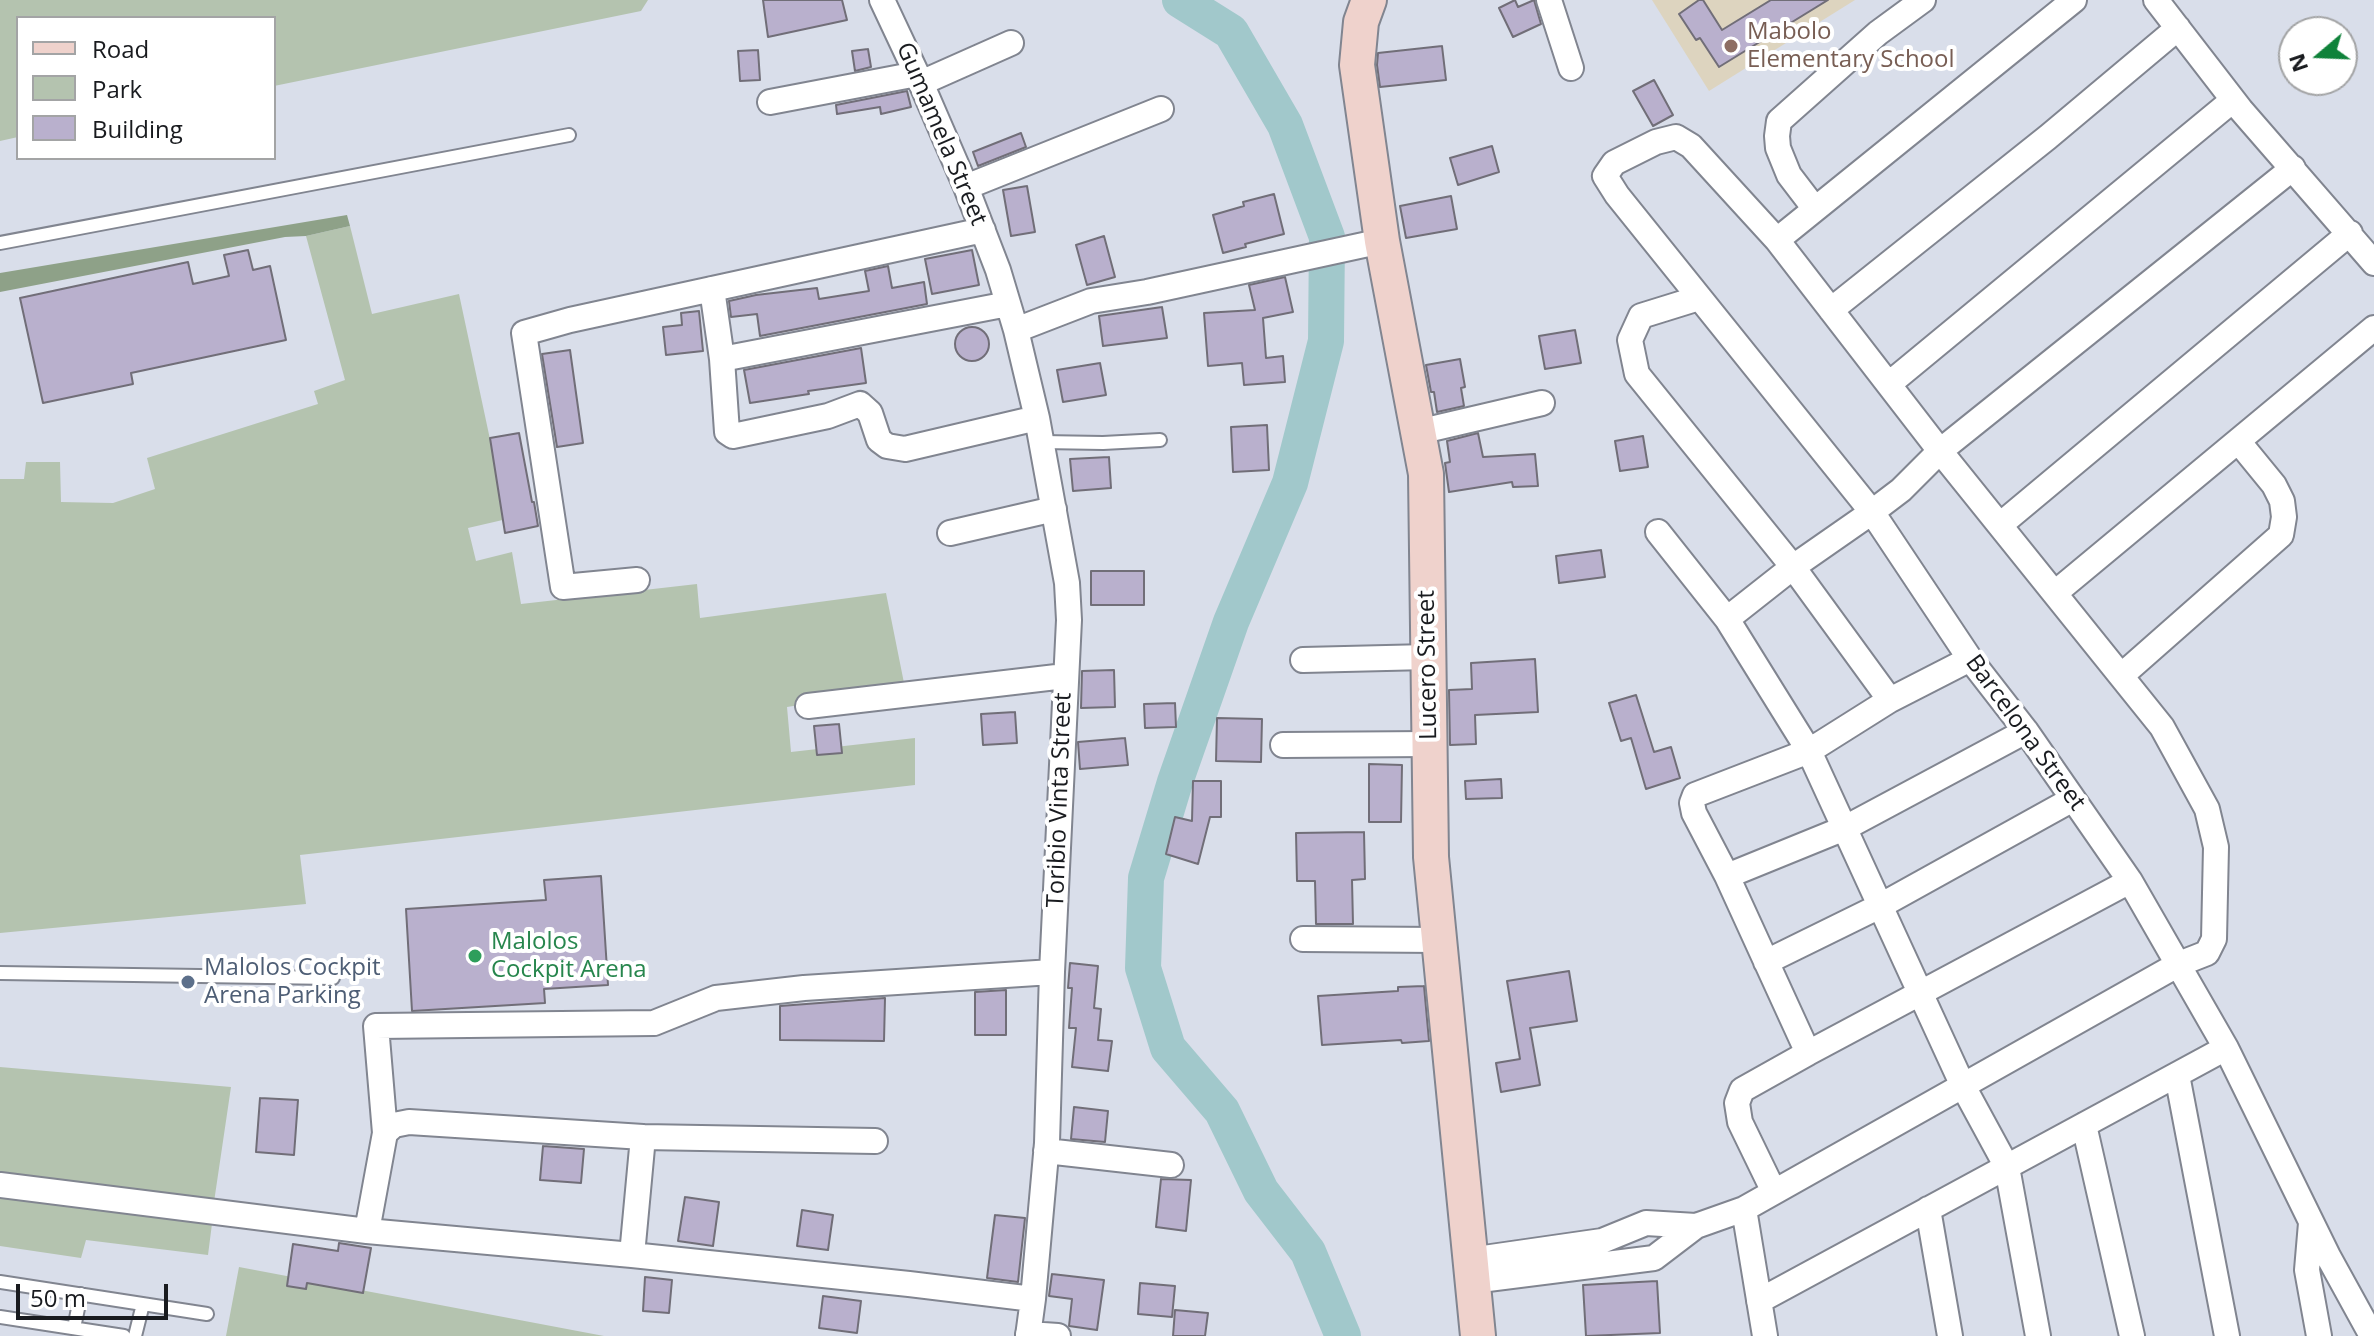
<!DOCTYPE html>
<style>
body{margin:0}
#map{position:relative;width:2374px;height:1336px;overflow:hidden;background:#d9deea;font-family:"Open Sans",sans-serif}
canvas{display:block}
.legend{position:absolute;left:16px;top:16px;width:260px;height:144px;box-sizing:border-box;background:#fff;border:2px solid #a3a4a5;margin:0;padding:10px 14px;list-style:none;font-size:24px;color:#191b1f}
.legend li{display:flex;align-items:center;gap:16px;height:40px}
.legend b{width:40px;border:2px solid #a3a4a5}
.north{position:absolute;left:2278px;top:16px;width:80px;height:80px;box-sizing:border-box;background:#fff;border:2px solid #a3a4a5;border-radius:50%;rotate:251deg;font-size:22px;font-weight:700;line-height:32px;text-align:center;color:#191b1f}
.north::after{content:'';display:block;margin:auto;width:28px;height:36px;background:#0f823a;clip-path:polygon(50% 0,100% 100%,50% 72%,0 100%)}
.scale{position:absolute;left:16px;top:1284px;width:152px;height:36px;box-sizing:border-box;border:4px solid #191b1f;border-top:0;padding-left:10px;font-size:24px;line-height:28px;white-space:nowrap;color:#191b1f;-webkit-text-stroke:6px #fff;paint-order:stroke}
</style>
<div id="map">
<canvas width="2374" height="1336"></canvas>
<ul class="legend">
<li><b style="height:10px;background:#efd2cc"></b>Road</li>
<li><b style="height:22px;background:#b4c3af"></b>Park</li>
<li><b style="height:22px;background:#b9b0cd"></b>Building</li>
</ul>
<div class="north">N</div>
<div class="scale">50 m</div>
</div>
<script>
const ctx = document.querySelector('canvas').getContext('2d');
ctx.lineJoin = 'round';
function paint(path, color) { ctx.fillStyle = color; ctx.fill(path, 'evenodd'); }
const poly = rows => new Path2D(rows.map(r => 'M' + r).join(''));
function strokePath(path, color, width, dash) { ctx.strokeStyle = color; ctx.lineWidth = width; ctx.lineCap = dash ? 'butt' : 'round'; ctx.setLineDash(dash || []); ctx.stroke(path); }
function drawText(font, color, halo, rows, align = 'center') {
  ctx.font = font + ' "Open Sans",sans-serif'; ctx.lineWidth = 8; ctx.setLineDash([]); ctx.textBaseline = 'middle'; ctx.strokeStyle = halo; ctx.fillStyle = color; for (const [text, x, y, turn = 0] of rows) {
    ctx.save(); ctx.translate(x, y); ctx.rotate((+turn || 0) * Math.PI / 180); ctx.textAlign = isNaN(turn) ? turn : align; if (halo) ctx.strokeText(text, 0, 0); ctx.fillText(text, 0, 0); ctx.restore();
  }
}
paint(poly([
 [1652,0,1855,0,1709,91]
]), '#ddd4bf');
paint(poly([
 [0,0,648,0,641,11,274,86,274,18,18,18,18,137,0,141],
 [350,226,372,314,459,294,507,519,468,528,476,561,512,552,521,604,697,584,700,618,886,593,905,688,787,707,791,752,915,738,915,785,300,855,306,904,0,933,0,479,24,479,26,462,60,462,61,502,113,503,155,489,147,458,318,404,314,391,345,380,306,236],
 [0,1067,231,1087,214,1202,0,1176],
 [0,1188,214,1208,208,1255,86,1240,81,1258,0,1246],
 [239,1267,604,1336,226,1336]
]), '#b4c3af');
paint(poly([
 [347,215,350,226,306,236,285,237,0,292,0,273]
]), '#8ea188');
strokePath(poly([
 [1180,0,1231,32,1285,125,1327,237,1326,341,1290,483,1231,622,1175,782,1146,878,1143,968,1168,1048,1222,1111,1261,1191,1308,1252,1343,1336]
]), '#a1c8cb', 36);
const building = poly([
 [763,0,842,0,847,20,768,37,763,0],
 [1515,0,1518,7,1534,0,1541,24,1513,37,1499,8,1515,0],
 [1699,0,1703,0,1722,30,1771,0,1828,0,1719,67,1700,38,1696,40,1679,14,1699,0],
 [1442,46,1446,80,1380,87,1377,65,1378,53,1442,46],
 [868,49,871,67,855,71,852,51,868,49],
 [758,50,760,80,740,81,738,51,758,50],
 [1654,80,1673,115,1653,126,1633,91,1654,80],
 [907,91,911,107,881,114,880,107,837,114,836,105,907,91],
 [1021,133,1026,147,978,166,973,152,1021,133],
 [1492,146,1499,172,1458,185,1450,158,1492,146],
 [1027,186,1035,232,1011,236,1003,190,1027,186],
 [1274,194,1284,234,1245,244,1246,247,1223,253,1213,215,1244,206,1243,202,1274,194],
 [1451,196,1457,229,1406,238,1400,206,1451,196],
 [1104,236,1115,277,1087,285,1076,245,1104,236],
 [248,250,253,270,270,266,286,340,131,373,133,384,43,403,20,298,188,262,193,284,229,276,224,255,248,250],
 [972,250,979,285,932,294,925,259,972,250],
 [888,266,892,288,924,282,927,304,760,336,757,314,731,317,729,301,756,295,817,288,819,299,869,291,865,271,888,266],
 [1285,277,1293,312,1263,318,1266,358,1283,356,1285,382,1244,385,1242,363,1208,366,1204,313,1255,310,1249,285,1285,277],
 [1162,307,1167,338,1103,346,1099,316,1162,307],
 [699,311,703,351,666,355,663,327,682,325,681,313,699,311],
 '955 344a17 17 0 1 1 34 0a17 17 0 1 1-34 0Z',
 [1575,330,1581,363,1545,369,1539,336,1575,330],
 [861,348,866,383,808,391,809,394,750,403,744,370,861,348],
 [570,350,583,443,557,447,542,354,570,350],
 [1460,359,1465,387,1461,388,1464,406,1437,412,1434,392,1431,392,1426,365,1460,359],
 [1100,363,1106,395,1063,402,1057,370,1100,363],
 [1267,425,1269,470,1233,472,1231,427,1267,425],
 [519,433,532,502,534,502,538,526,505,533,490,438,519,433],
 [1478,433,1483,457,1535,454,1538,486,1513,487,1512,482,1449,492,1445,463,1450,462,1447,441,1478,433],
 [1643,436,1648,467,1620,471,1615,441,1643,436],
 [1109,457,1111,488,1073,491,1070,459,1109,457],
 [1601,550,1605,577,1559,583,1556,556,1601,550],
 [1091,571,1144,571,1144,605,1091,605,1091,571],
 [1535,659,1538,712,1475,715,1476,744,1450,745,1449,690,1472,689,1471,663,1535,659],
 [1114,670,1115,707,1081,708,1082,671,1114,670],
 [1636,695,1654,752,1671,747,1680,778,1646,789,1631,738,1621,741,1609,703,1636,695],
 [1175,703,1176,727,1145,728,1144,704,1175,703],
 [1015,712,1017,743,983,745,981,714,1015,712],
 [1217,718,1262,719,1261,762,1216,761,1217,718],
 [839,724,842,753,817,755,814,726,839,724],
 [1125,738,1128,765,1080,769,1078,742,1125,738],
 [1369,764,1402,765,1401,822,1369,822,1369,764],
 [1501,779,1502,798,1466,799,1465,781,1501,779],
 [1193,781,1221,781,1221,817,1210,817,1198,864,1166,854,1175,817,1192,821,1193,781],
 [1364,832,1365,879,1352,880,1353,924,1316,924,1315,881,1297,881,1296,833,1364,832],
 [601,876,608,985,544,989,545,1003,412,1011,406,909,546,900,544,880,601,876],
 [1070,963,1098,966,1094,1008,1101,1009,1098,1040,1112,1041,1108,1071,1072,1067,1076,1028,1069,1028,1072,988,1068,988,1070,963],
 [1569,971,1577,1021,1530,1028,1540,1085,1501,1092,1496,1063,1520,1059,1507,981,1569,971],
 [1424,986,1429,1041,1402,1043,1401,1040,1322,1045,1318,996,1398,991,1398,987,1424,986],
 [1006,990,1006,1035,975,1035,975,992,1006,990],
 [885,998,884,1041,780,1040,780,1006,885,998],
 [260,1098,298,1100,294,1155,256,1152,260,1098],
 [1074,1107,1108,1111,1105,1142,1071,1139,1074,1107],
 [543,1146,584,1149,581,1183,540,1180,543,1146],
 [1161,1179,1191,1180,1186,1231,1156,1227,1161,1179],
 [685,1197,719,1202,713,1246,678,1241,685,1197],
 [802,1210,833,1215,828,1250,797,1246,802,1210],
 [995,1215,1025,1218,1018,1282,987,1278,995,1215],
 [339,1243,371,1248,363,1293,307,1283,306,1289,287,1286,293,1244,338,1251,339,1243],
 [1052,1274,1104,1280,1097,1330,1069,1326,1072,1299,1049,1296,1052,1274],
 [645,1277,672,1280,669,1313,643,1311,645,1277],
 [1657,1281,1660,1333,1586,1336,1583,1285,1657,1281],
 [1140,1283,1175,1286,1172,1317,1138,1314,1140,1283],
 [823,1296,861,1301,857,1333,819,1328,823,1296],
 [1175,1310,1208,1313,1205,1336,1173,1336,1175,1310]
]);
paint(building, '#b9b0cd');
strokePath(building, '#716e78', 2);
const lane = poly([
 [0,243,569,135],
 [1042,442,1103,443,1160,440],
 [0,973,333,978],
 [0,1282,207,1314],
 [0,1317,124,1336],
 [74,1328,81,1294],
 [135,1336,143,1304]
]);
const street = poly([
 [882,0,921,83,966,187,998,270,1016,330,1037,418,1067,583,1069,620,1052,972,1047,1143,1033,1299,1028,1336],
 [1549,0,1571,68],
 [2156,0,2241,110,2374,263],
 [921,83,1011,43],
 [770,102,917,74],
 [966,187,1161,109],
 [1815,209,1789,175,1778,148,1777,136,1779,121,1878,33,1923,0],
 [1777,240,2074,0],
 [712,289,722,359,727,432,733,436,828,416,860,404,870,413,879,440,887,446,905,449,1037,418],
 [1699,298,1641,316,1630,340,1637,374,1793,567,1890,700],
 [1831,310,2048,137,2178,28],
 [1016,330,1091,301,1147,292,1382,241],
 [722,359,1008,304],
 [1889,384,2233,100],
 [1418,432,1542,403],
 [2000,525,2350,233],
 [1658,532,1727,619],
 [950,533,1054,509],
 [637,580,563,587,524,333,570,320,983,230],
 [2055,593,2374,328],
 [1303,660,1428,657],
 [2121,676,2281,535,2284,517,2282,501,2274,485,2238,441],
 [808,706,1065,676],
 [1283,745,1429,744],
 [1727,876,1845,828,2026,731],
 [1303,939,1439,940],
 [1766,962,1880,906,2073,799],
 [1808,1053,2130,881],
 [2177,1075,2227,1336],
 [2084,1125,2132,1336],
 [385,1133,376,1026,654,1023,716,998,804,988,1052,972],
 [1046,1151,1171,1165],
 [0,1185,367,1231,632,1255,909,1284,1033,1299],
 [1774,1192,1740,1122,1737,1103,1742,1090,1808,1053,1727,876,1694,813,1692,803,1695,795,1809,751,1890,700,1970,659],
 [1744,1209,1765,1336],
 [1928,1209,1950,1336],
 [2311,1223,2307,1270,2319,1336],
 [1696,1226,1744,1209,2179,964,2207,953,2214,939,2216,847,2207,809,2162,727,1940,451,2293,168],
 [367,1231,385,1133,394,1125,409,1122,643,1137,875,1141],
 [632,1255,643,1137],
 [1470,1260,1602,1241,1646,1223,1696,1226,1654,1258,1472,1281],
 [1759,1301,2226,1048],
 [1028,1334,1058,1336],
 [2038,1336,2007,1167,1963,1086,1809,751,1727,619,1793,567,1872,512,1901,490,1940,451,1777,240,1691,146,1676,137,1656,142,1614,163,1605,176,1617,195,1872,512,1970,659,2026,731,2130,881,2226,1048,2328,1256,2372,1336]
]);
const secondary = poly([
 [1369,0,1361,22,1357,65,1382,241,1426,474,1431,857,1478,1336]
]);
strokePath(lane, '#818590', 16);
strokePath(street, '#818590', 28);
strokePath(secondary, '#818590', 38);
strokePath(lane, '#fff', 12);
strokePath(street, '#fff', 24);
strokePath(secondary, '#efd2cc', 34);
for (const [x, y, r, color] of [
 [1731,46,8,"#8d6e63"],
 [475,956,8,"#2e9e5b"],
 [188,982,8,"#5c6f8a"]
]) { const dot = new Path2D(); dot.arc(x, y, r, 0, 2 * Math.PI); ctx.fillStyle = color; ctx.fill(dot); strokePath(dot, '#fff', 3); }
drawText('24px', '#785e54', '#fff', [
 ["Mabolo",1747,32],
 ["Elementary School",1747,60]
], 'left');
drawText('24px', '#191b1f', '#fff', [
 ["Gumamela Street",941,134,67],
 ["Lucero Street",1428,665,-91],
 ["Barcelona Street",2025,733,54],
 ["Toribio Vinta Street",1060,800,-88]
]);
drawText('24px', '#27864d', '#fff', [
 ["Malolos",491,942],
 ["Cockpit Arena",491,970]
], 'left');
drawText('24px', '#4e5e75', '#fff', [
 ["Malolos Cockpit",204,968],
 ["Arena Parking",204,996]
], 'left');
</script>
